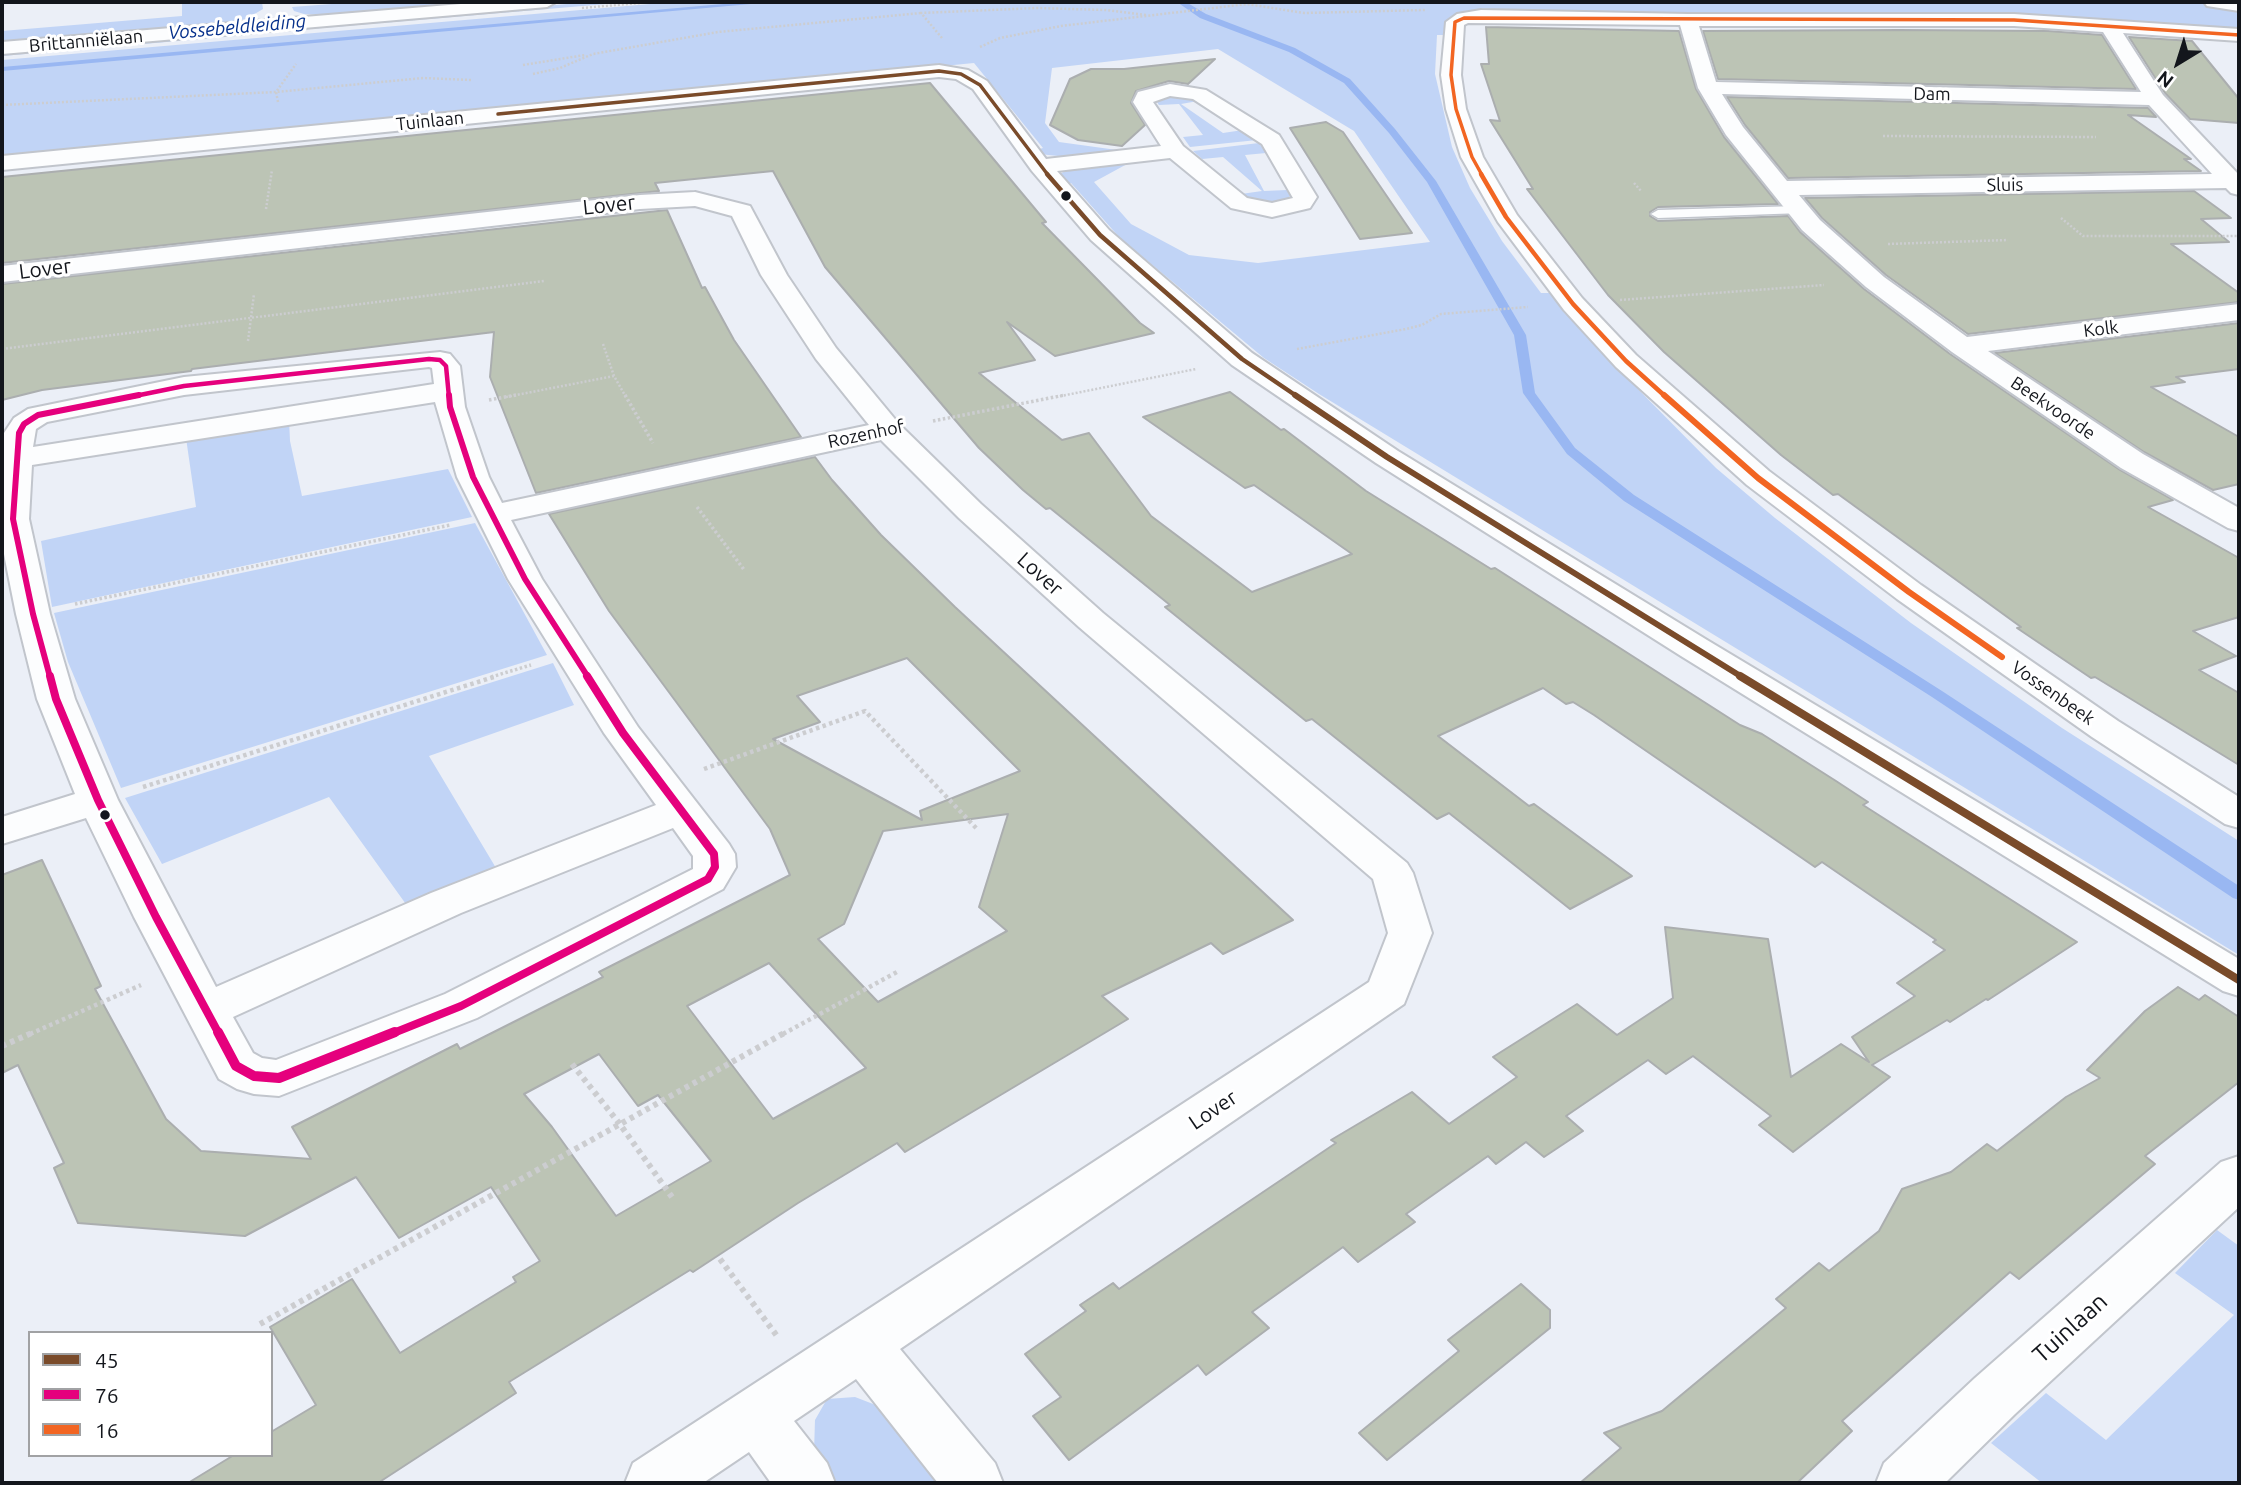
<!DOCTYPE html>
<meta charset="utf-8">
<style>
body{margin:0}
#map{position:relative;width:2241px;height:1485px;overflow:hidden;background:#ebeff7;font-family:Ubuntu,sans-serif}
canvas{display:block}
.frame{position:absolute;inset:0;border:4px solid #13161c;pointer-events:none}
.legend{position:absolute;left:28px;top:1331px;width:245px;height:126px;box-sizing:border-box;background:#fff;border:2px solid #a1a2a4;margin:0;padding:9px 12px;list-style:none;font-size:21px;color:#13161c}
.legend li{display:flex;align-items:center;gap:14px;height:35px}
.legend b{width:35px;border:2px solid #a1a2a4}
.north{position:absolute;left:2143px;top:28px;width:70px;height:70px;-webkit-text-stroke:5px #fff;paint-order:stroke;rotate:218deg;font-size:19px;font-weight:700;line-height:28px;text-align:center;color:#13161c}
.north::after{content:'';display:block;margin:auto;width:24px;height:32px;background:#13161c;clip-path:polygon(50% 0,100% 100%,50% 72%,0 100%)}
</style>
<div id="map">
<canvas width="2241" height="1485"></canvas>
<div class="frame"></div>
<ul class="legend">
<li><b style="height:9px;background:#7a4b2a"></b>45</li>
<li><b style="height:9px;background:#e5007d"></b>76</li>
<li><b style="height:9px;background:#f26522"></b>16</li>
</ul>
<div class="north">N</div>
</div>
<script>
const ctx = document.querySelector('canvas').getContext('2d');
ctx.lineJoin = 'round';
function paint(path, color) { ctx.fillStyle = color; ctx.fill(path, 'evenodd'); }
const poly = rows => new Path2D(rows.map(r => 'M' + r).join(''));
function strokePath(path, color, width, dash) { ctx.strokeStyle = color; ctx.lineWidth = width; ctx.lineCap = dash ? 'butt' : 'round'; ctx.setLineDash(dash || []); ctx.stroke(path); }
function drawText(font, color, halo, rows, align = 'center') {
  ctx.font = font + ' Ubuntu,sans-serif'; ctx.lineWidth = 6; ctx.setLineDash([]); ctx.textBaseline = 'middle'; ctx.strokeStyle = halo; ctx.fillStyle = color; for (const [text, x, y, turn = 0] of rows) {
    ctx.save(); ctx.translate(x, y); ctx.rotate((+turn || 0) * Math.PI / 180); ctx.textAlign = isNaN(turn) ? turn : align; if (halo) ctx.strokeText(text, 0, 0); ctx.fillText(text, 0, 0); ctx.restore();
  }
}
paint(poly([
 [182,2,262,2,263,9,246,19,209,27,2,44,2,31,182,16],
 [358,2,504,2,336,16,304,14,294,11,292,7],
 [589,2,630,2,299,30,289,29],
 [673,2,2195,2,2239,8,2239,32,2013,17,1452,18,1447,21,1446,35,1437,35,1435,74,1452,147,1470,188,1502,241,1541,293,1552,293,1629,380,1716,468,1775,518,1911,623,2062,728,2239,841,2239,955,1319,394,1264,358,1120,238,1071,183,1063,184,1058,175,1069,169,1127,164,1094,182,1131,224,1189,255,1258,263,1430,242,1354,131,1218,49,1052,68,1045,123,1059,142,1117,150,1068,157,1039,154,1036,150,1043,148,974,63,2,158,2,60],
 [261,30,249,35,2,56,2,52],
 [1179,94,1198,101,1181,104,1223,133,1243,130,1257,140,1190,147,1183,137,1203,135,1179,104,1159,105,1157,102,1160,97],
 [1259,143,1266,153,1245,155,1264,191,1287,190,1290,196,1286,201,1273,204,1252,202,1241,194,1262,191,1223,157,1202,159,1193,151],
 [289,419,290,441,302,496,448,469,472,517,52,607,41,541,196,507,186,438],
 [475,523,547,655,121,788,68,662,54,613],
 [553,663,574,705,429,756,496,868,408,907,329,797,162,864,125,798],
 [2217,1230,2239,1246,2239,1483,2042,1483,1991,1443,2046,1393,2106,1440,2234,1315,2175,1273],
 [855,1397,886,1409,945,1483,838,1483,814,1452,815,1420,827,1399]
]), '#c1d4f6');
paint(poly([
 [746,2,773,2,2,71,2,67,746,2],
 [1177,2,1186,2,1206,14,1295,48,1350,79,1395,129,1436,181,1526,335,1535,393,1575,448,1634,495,1942,691,2239,886,2239,900,2233,898,1932,697,1624,501,1567,454,1523,393,1514,335,1427,182,1389,133,1344,83,1289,52,1200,18,1177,2]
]), '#99b7f2');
const building = poly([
 [1486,27,1679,31,1696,89,1724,137,1778,204,1658,207,1650,212,1650,216,1658,221,1788,216,1800,232,1864,289,1950,354,2120,470,2173,500,2148,507,2239,558,2239,617,2193,631,2236,656,2199,670,2239,693,2239,765,2095,677,2091,678,2017,628,2021,627,1838,494,1833,495,1781,455,1664,352,1608,295,1527,189,1533,189,1490,120,1500,121,1481,64,1489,64,1486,27],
 [1899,30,2048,31,2102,35,2136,89,1718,79,1703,31,1899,30],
 [2129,37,2192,41,2239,99,2239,123,2190,119,2165,93,2129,37],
 [1215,59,1188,84,1169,81,1136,91,1131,103,1145,125,1122,146,1078,140,1050,125,1070,79,1091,69,1124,69,1215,59],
 [930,83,1046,222,1042,223,1140,323,1154,333,1055,356,1007,322,1035,360,979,373,1062,440,1089,433,1151,516,1252,592,1352,554,1254,485,1245,488,1143,417,1230,392,1281,430,1284,429,1366,491,1491,569,1495,568,1740,725,1762,734,1836,781,1868,802,1863,805,2077,942,1988,1000,1986,999,1950,1022,1947,1020,1872,1065,1890,1077,1793,1152,1759,1125,1771,1116,1693,1056,1666,1074,1648,1060,1566,1116,1583,1131,1544,1157,1526,1142,1496,1164,1488,1156,1406,1214,1415,1222,1358,1262,1343,1247,1252,1312,1269,1328,1206,1375,1198,1365,1069,1460,1033,1416,1061,1397,1025,1354,1086,1311,1080,1305,1113,1283,1119,1289,1336,1143,1331,1140,1412,1092,1449,1124,1517,1077,1493,1057,1577,1004,1617,1035,1673,998,1665,927,1768,939,1791,1077,1841,1044,1869,1062,1852,1037,1915,996,1897,983,1945,950,1933,942,1936,940,1822,862,1815,867,1594,715,1573,702,1566,704,1543,688,1438,736,1529,806,1534,804,1632,876,1570,909,1449,813,1437,819,1312,719,1306,721,1165,607,1170,605,1050,508,1046,509,1023,490,979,448,825,267,773,171,655,183,659,191,2,263,2,177,930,83],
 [1727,97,2148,108,2156,117,2128,115,2191,159,2184,159,2201,171,1788,178,1745,125,1727,97],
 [1326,122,1343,132,1412,233,1360,239,1290,128,1326,122],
 [2194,191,2231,218,2201,219,2229,242,2171,244,2239,293,2239,302,1968,334,1886,275,1822,218,1805,198,2194,191],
 [667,210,702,288,705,287,734,340,801,437,536,493,490,377,494,332,192,369,191,371,42,390,2,400,2,284,667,210],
 [2239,323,2239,369,2176,377,2185,382,2151,387,2239,437,2239,484,2213,490,2144,452,1995,353,2239,323],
 [815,457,832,480,881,535,955,607,1293,920,1223,954,1211,943,1102,996,1128,1019,905,1152,897,1143,798,1203,693,1272,690,1270,509,1382,516,1393,378,1483,188,1483,234,1455,271,1455,271,1432,316,1405,270,1327,352,1279,400,1353,516,1282,513,1277,540,1261,491,1187,399,1238,356,1177,245,1236,78,1223,54,1168,64,1163,18,1065,2,1073,2,875,42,860,101,986,95,989,166,1119,201,1151,311,1159,292,1127,457,1044,460,1049,603,977,599,972,790,875,770,829,609,611,549,514,815,457],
 [907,658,1020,771,920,811,922,820,773,739,820,722,797,696,907,658],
 [1008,814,979,907,1007,931,878,1002,818,939,844,924,883,831,1008,814],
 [769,963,866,1068,773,1119,687,1006,769,963],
 [599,1054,638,1106,658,1095,711,1161,616,1216,552,1127,524,1094,599,1054],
 [2178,987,2199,1000,2205,995,2239,1017,2239,1082,2145,1156,2155,1164,2019,1279,2010,1272,1842,1421,1852,1431,1797,1483,1580,1483,1621,1448,1604,1433,1662,1411,1786,1308,1776,1299,1819,1263,1829,1271,1879,1231,1902,1189,1951,1172,1987,1144,1997,1151,2066,1097,2100,1078,2087,1070,2145,1011,2178,987],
 [1521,1284,1550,1310,1550,1328,1387,1460,1359,1433,1459,1351,1448,1340,1521,1284]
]);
paint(building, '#bcc4b5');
strokePath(building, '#abaeaf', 2);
const lane = poly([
 [1798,206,1803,207,1803,213,1658,218,1651,214,1658,210,1798,206]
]);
const street = poly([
 [485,2,556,2,547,7,2,54,2,42,485,2],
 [2204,2,2239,2,2239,11,2207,6,2204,2],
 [1481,10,1688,14,2014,14,2239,29,2239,41,2123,33,2163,95,2239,175,2239,195,2231,193,2226,188,1799,195,1820,220,1884,277,1967,337,2239,304,2239,320,1988,351,2143,454,2239,508,2239,531,2228,528,2121,468,1952,352,1866,287,1802,230,1726,135,1698,88,1680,25,1468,23,1464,25,1461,75,1466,109,1483,157,1517,215,1582,298,1636,355,1769,471,1921,585,2118,721,2239,797,2239,828,2225,824,2092,737,1897,599,1747,485,1616,367,1564,310,1498,222,1461,157,1446,109,1441,75,1446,22,1457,14,1481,10],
 [1699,26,2014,26,2103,32,2141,92,1716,82,1699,26],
 [1722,94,2149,105,2212,174,1787,181,1743,127,1722,94],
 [939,65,968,70,987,81,1046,159,1161,146,1133,102,1138,92,1170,84,1206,90,1279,135,1317,197,1310,208,1272,217,1231,208,1170,158,1057,171,1109,230,1252,353,1398,451,1707,640,2239,959,2239,996,2223,991,1681,656,1376,463,1232,365,1091,240,1032,171,973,89,956,79,939,77,2,170,2,156,939,65],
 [1170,96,1193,99,1262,144,1293,198,1272,203,1247,198,1183,146,1153,102,1170,96],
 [695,192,750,206,787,275,836,348,899,424,981,504,1103,613,1407,863,1413,873,1432,933,1404,1004,900,1349,995,1463,1003,1483,938,1483,856,1379,794,1421,827,1463,835,1483,771,1483,749,1452,703,1483,625,1483,633,1463,1369,982,1388,933,1373,879,1079,627,959,518,881,440,511,520,542,579,638,727,729,844,735,854,736,867,723,889,477,1018,279,1096,254,1094,237,1089,219,1079,134,917,86,818,2,844,2,817,75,794,37,699,16,614,2,544,4,433,14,418,28,409,184,377,440,352,450,354,460,366,465,407,489,477,502,503,869,425,816,359,761,275,732,216,695,206,640,209,2,282,2,266,640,195,695,192],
 [429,367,432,368,434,384,33,447,36,429,47,422,184,395,429,367],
 [435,402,457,477,508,579,604,733,656,805,431,893,216,987,118,800,75,699,50,614,29,519,32,465,435,402],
 [673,828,693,856,693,869,445,994,276,1060,262,1058,253,1053,233,1017,461,913,673,828],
 [2239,1156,2239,1207,2015,1414,1945,1483,1876,1483,1884,1463,1975,1378,2221,1162,2239,1156]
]);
strokePath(lane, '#c1c5cc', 3);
strokePath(street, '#c1c5cc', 4);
strokePath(poly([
 [582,8,651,2],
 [942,38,921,13,1037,8,1106,10,1146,15],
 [980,47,1000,38,1061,26,1247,4,1304,13,1425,10],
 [523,65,585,55],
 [533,74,560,68,593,54,718,32,921,13],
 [278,102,276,92,296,64],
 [2,105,276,92,423,78,472,80],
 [1883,136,2096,137],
 [1634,183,1641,191],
 [266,209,272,170],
 [2061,218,2083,236,2239,236],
 [1888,244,2008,240],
 [1620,300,1824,285],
 [248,341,254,294],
 [603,344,614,376,626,397],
 [2,349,544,281],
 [1297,349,1406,329,1422,325,1441,314,1528,307],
 [506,397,614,376],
 [1056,397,1196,369]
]), '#cccdd0', 2.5, [2, 2]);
strokePath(poly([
 [625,395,653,443],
 [489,400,516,395],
 [933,421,1065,395],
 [697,507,745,571],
 [75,604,450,525],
 [491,677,531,665]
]), '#cccdd0', 3.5, [2.5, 2.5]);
strokePath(poly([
 [704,769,865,711,977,829],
 [143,787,497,676],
 [30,1034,141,985],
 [783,1034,897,972]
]), '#cccdd0', 4.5, [3.5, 3.5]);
strokePath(poly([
 [2,1046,34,1032],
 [572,1064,619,1123,672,1197],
 [720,1259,777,1336],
 [260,1324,786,1032]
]), '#cccdd0', 6, [4.5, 4.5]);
paint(lane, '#fcfdfe');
paint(street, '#fcfdfe');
strokePath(poly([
 [498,114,939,71,961,74,980,85,1048,175]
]), '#7a4b2a', 3.5);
strokePath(poly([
 [1047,174,1100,235,1242,359,1298,397]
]), '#7a4b2a', 4.5);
strokePath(poly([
 [1295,395,1387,457,1742,677]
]), '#7a4b2a', 6);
strokePath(poly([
 [1740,676,2239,980]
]), '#7a4b2a', 8);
strokePath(poly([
 [130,397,184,386,429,359,440,360,446,366,449,397]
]), '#e5007d', 4.5);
strokePath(poly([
 [449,395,450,407,473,477,525,579,588,677],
 [50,677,33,614,13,519,19,433,24,424,38,415,139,395]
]), '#e5007d', 6);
strokePath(poly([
 [50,676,56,699,98,800,156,917,219,1034],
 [391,1034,461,1006,708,879,715,867,714,854,623,733,587,676]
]), '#e5007d', 8);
strokePath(poly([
 [218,1032,236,1066,254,1076,279,1078,395,1032]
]), '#e5007d', 10);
strokePath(poly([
 [1482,175,1472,157,1456,109,1451,75,1455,22,1464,18,2014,20,2239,35]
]), '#f26522', 3.5);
strokePath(poly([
 [1481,174,1506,217,1573,304,1626,361,1666,397]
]), '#f26522', 4.5);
strokePath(poly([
 [1664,395,1758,478,1909,592,2002,657]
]), '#f26522', 6);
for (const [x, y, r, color] of [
 [1066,196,6,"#13161c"],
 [105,815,6,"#13161c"]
]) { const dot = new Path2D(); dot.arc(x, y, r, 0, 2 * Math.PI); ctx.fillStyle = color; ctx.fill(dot); strokePath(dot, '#fff', 2.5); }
drawText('18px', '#13161c', '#fff', [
 ["Brittanniëlaan",86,41,-5],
 ["Dam",1932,94,1],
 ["Tuinlaan",430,121,-6],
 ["Sluis",2005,185,-1],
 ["Kolk",2101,329,-7],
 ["Beekvoorde",2053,408,34],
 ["Rozenhof",866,434,-12],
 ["Vossenbeek",2053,693,35]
]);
drawText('italic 19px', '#06308b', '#fff', [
 ["Vossebeldleiding",237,27,-5]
]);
drawText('21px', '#13161c', '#fff', [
 ["Lover",609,205,-6],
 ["Lover",45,269,-7],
 ["Lover",1040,574,42],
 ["Lover",1213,1110,-34]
]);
drawText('24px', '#13161c', '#fff', [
 ["Tuinlaan",2070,1328,-42]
]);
</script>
